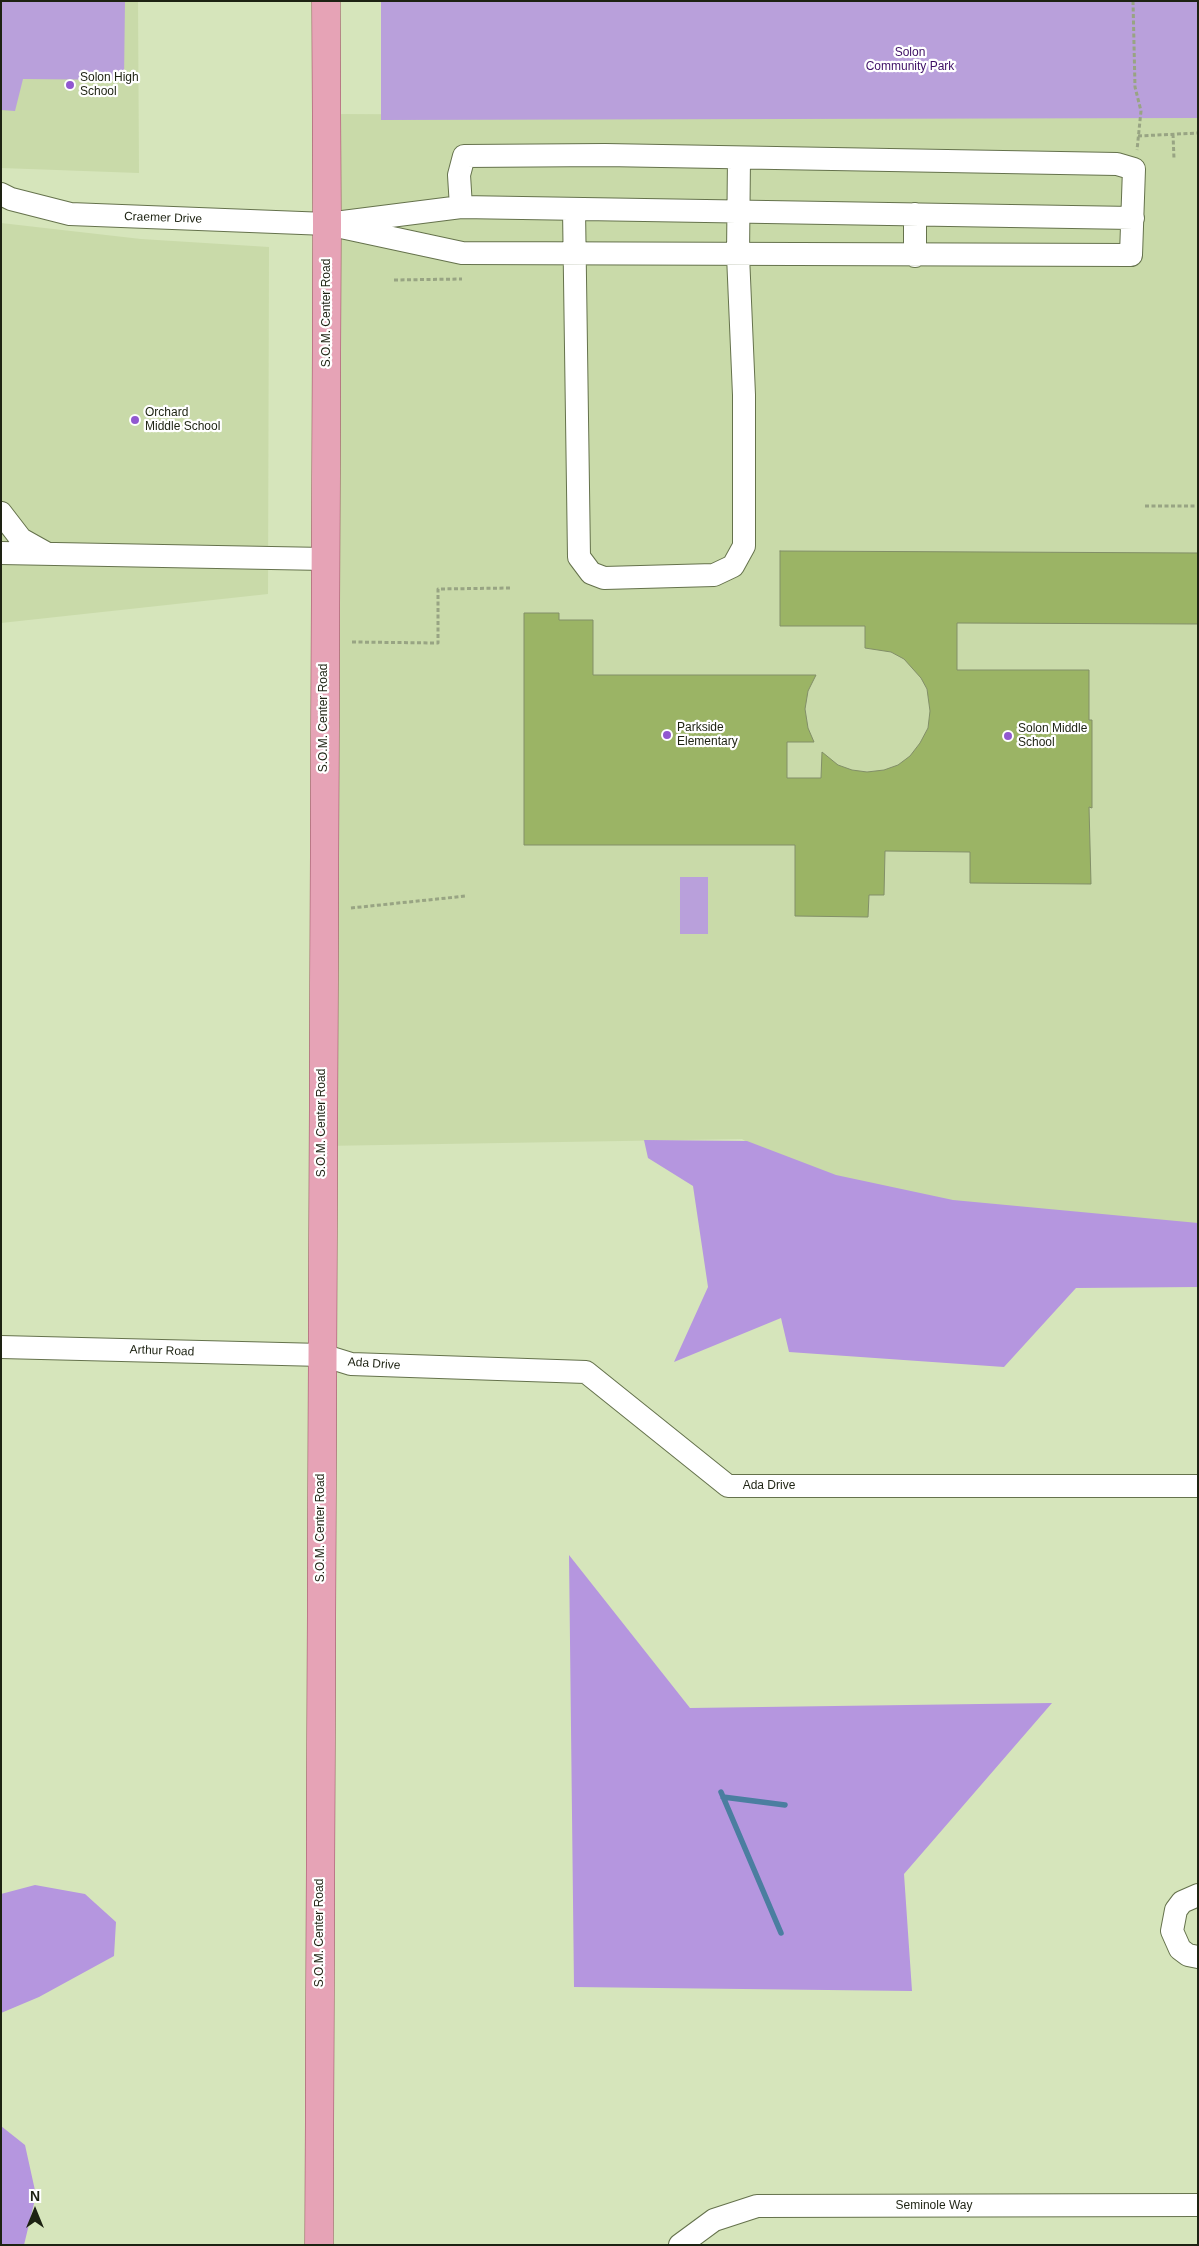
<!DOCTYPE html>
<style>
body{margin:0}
#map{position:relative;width:1199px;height:2246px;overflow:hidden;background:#d6e5bb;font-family:Arial,sans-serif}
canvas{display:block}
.frame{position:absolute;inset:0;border:2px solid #1d2212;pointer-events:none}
.north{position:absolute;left:10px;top:2186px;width:50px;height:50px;-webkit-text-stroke:4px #fff;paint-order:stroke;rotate:0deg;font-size:14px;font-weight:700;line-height:20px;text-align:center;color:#1d2212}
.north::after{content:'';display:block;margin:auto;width:18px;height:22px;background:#1d2212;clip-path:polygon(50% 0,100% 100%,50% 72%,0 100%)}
</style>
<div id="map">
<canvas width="1199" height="2246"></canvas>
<div class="frame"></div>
<div class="north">N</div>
</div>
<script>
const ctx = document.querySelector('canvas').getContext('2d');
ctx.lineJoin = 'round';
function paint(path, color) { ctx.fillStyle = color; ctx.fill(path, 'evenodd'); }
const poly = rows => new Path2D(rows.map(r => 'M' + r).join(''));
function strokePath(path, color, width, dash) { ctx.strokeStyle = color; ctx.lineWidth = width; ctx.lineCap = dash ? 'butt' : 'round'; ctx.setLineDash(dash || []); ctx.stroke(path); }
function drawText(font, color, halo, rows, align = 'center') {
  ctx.font = font + ' Arial,sans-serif'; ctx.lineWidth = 4.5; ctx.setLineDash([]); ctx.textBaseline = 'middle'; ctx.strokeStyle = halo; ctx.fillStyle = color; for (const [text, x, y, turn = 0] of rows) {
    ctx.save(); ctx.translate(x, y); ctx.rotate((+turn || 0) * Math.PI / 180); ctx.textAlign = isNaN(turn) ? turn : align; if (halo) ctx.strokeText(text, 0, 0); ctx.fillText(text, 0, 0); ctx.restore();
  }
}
paint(poly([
 [1,1,138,1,139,173,1,168],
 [326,114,1198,117,1198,1235,894,1237,742,1139,322,1146],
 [1,223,141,239,269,247,268,594,1,623]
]), '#c9daa9');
paint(poly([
 [1,1,125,1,124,80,23,79,15,111,1,110],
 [381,1,1198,1,1198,118,381,120],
 [680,877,708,877,708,934,680,934]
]), '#b9a0db');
paint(poly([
 [644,1140,747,1141,836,1175,953,1200,1198,1223,1198,1287,1076,1288,1004,1367,789,1352,781,1318,674,1362,708,1287,693,1186,648,1158],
 [569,1555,690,1708,1052,1703,904,1874,912,1991,574,1987],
 [35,1885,85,1894,116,1922,114,1956,39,1997,1,2013,1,1894],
 [1,2126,25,2145,36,2195,24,2245,1,2245]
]), '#b596df');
strokePath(poly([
 [721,1792,781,1933],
 [723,1797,785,1805]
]), '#4b7ea0', 5.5);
const building = poly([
 [780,551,1198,553,1198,624,957,623,957,670,1089,670,1089,720,1092,720,1092,808,1089,807,1091,884,970,883,970,852,885,851,884,895,869,895,868,917,795,916,795,845,524,845,524,613,559,613,559,620,593,620,593,675,816,675,808,691,805,709,808,728,814,742,787,742,787,778,821,778,822,752,838,765,852,770,867,772,884,770,898,765,910,756,920,743,928,728,930,711,927,689,921,678,904,659,891,652,865,648,865,626,780,626,780,551]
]);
paint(building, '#9bb465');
strokePath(building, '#828f68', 1);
const minor = poly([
 [1,194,11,199,70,214,327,224,461,207,1133,218],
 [574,209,579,557,591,573,604,578,714,575,733,566,744,546,744,395,738,255,739,158],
 [915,214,915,256],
 [327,224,462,253,1131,255,1134,169,1117,164,605,155,464,156,459,175,461,207],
 [1,513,21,539,46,553],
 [1,553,325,559],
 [1,1347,322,1355,351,1364,586,1372,728,1486,1198,1486],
 [1198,1895,1182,1902,1176,1910,1172,1931,1180,1949,1188,1955,1198,1957],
 [680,2245,714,2220,757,2206,1198,2205]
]);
const major = poly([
 [319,2245,327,224,326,1]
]);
strokePath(minor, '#65724c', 24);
strokePath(major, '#954e5d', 29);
strokePath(poly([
 [1133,1,1135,87,1141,111,1137,150],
 [1173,134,1174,159],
 [1138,136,1198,133],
 [394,280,462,279],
 [1145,506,1198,506],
 [352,642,438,643,438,589,511,588],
 [351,908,466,896]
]), '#98a483', 3, [4, 2.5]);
strokePath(minor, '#fff', 22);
strokePath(major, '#e6a3b6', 28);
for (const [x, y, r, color] of [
 [70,85,5,"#9158d0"],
 [135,420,5,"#9158d0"],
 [667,735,5,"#9158d0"],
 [1008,736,5,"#9158d0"]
]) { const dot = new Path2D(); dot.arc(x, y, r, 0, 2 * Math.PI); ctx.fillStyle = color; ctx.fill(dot); strokePath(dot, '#fff', 2); }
drawText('12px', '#3f1066', '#fff', [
 ["Solon",910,53],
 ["Community Park",910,67]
]);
drawText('12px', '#1d2212', '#fff', [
 ["Solon High",80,78],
 ["School",80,92],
 ["Orchard",145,413],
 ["Middle School",145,427],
 ["Parkside",677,728],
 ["Elementary",677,742],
 ["Solon Middle",1018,729],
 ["School",1018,743]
], 'left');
drawText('12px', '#1d2212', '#fff', [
 ["Craemer Drive",163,218,2],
 ["S.O.M. Center Road",327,313,-90],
 ["S.O.M. Center Road",324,718,-90],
 ["S.O.M. Center Road",322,1123,-90],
 ["Arthur Road",162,1351,2],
 ["Ada Drive",374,1364,4],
 ["Ada Drive",769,1486],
 ["S.O.M. Center Road",321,1528,-90],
 ["S.O.M. Center Road",320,1933,-90],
 ["Seminole Way",934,2206]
]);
</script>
